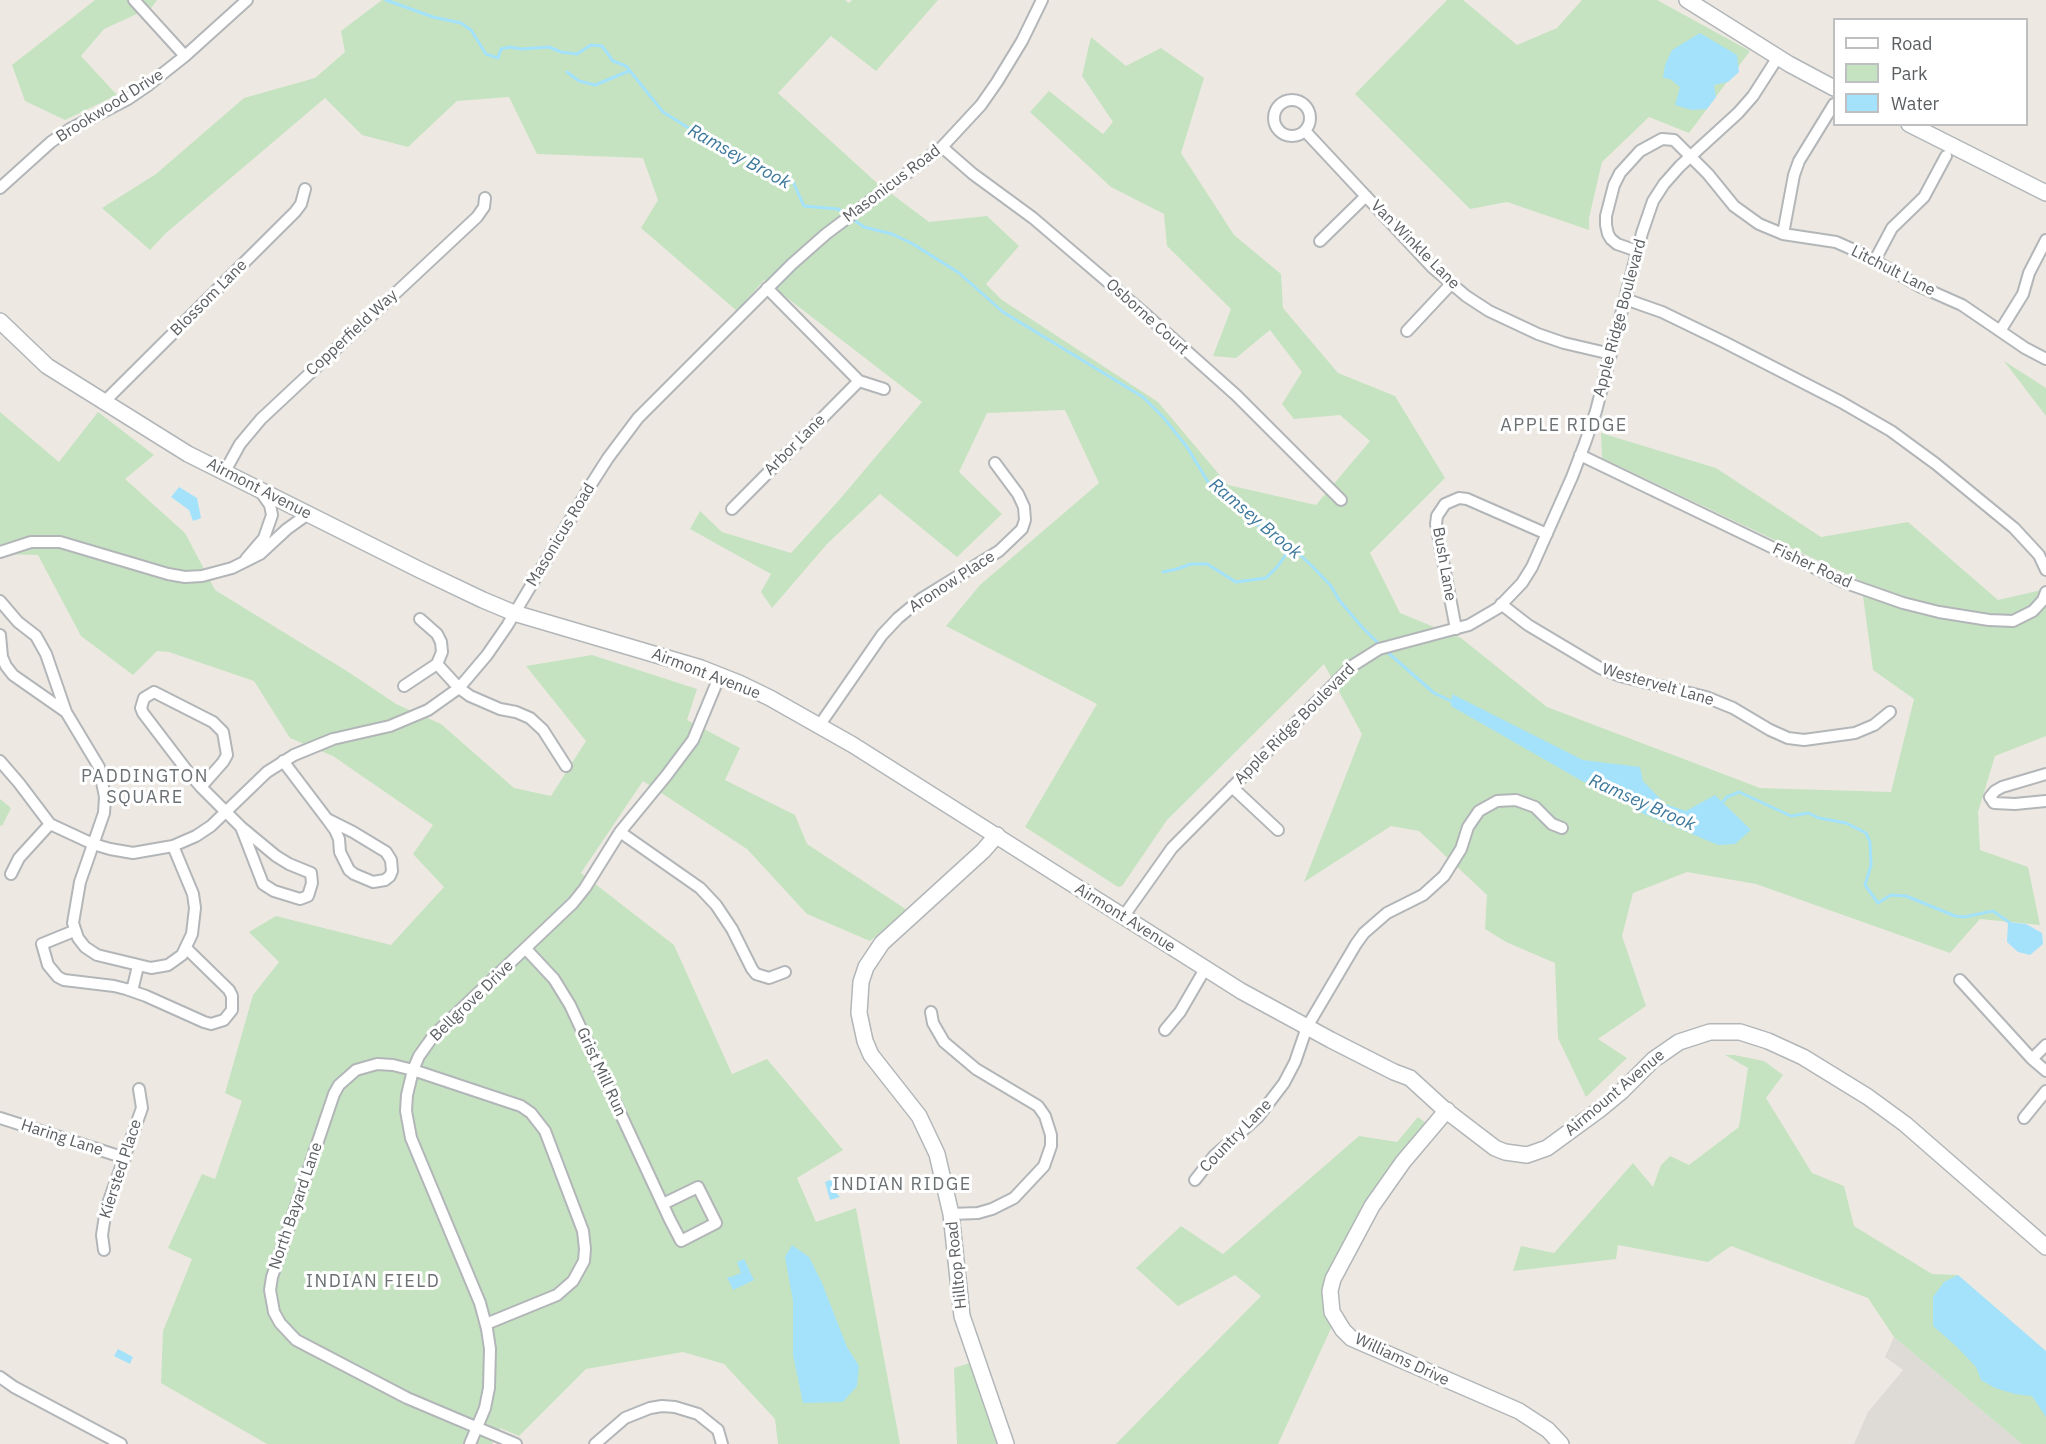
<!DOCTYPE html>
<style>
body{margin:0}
#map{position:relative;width:2046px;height:1444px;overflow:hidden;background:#ede9e2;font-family:"IBM Plex Sans",sans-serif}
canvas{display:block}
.legend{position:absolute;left:1833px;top:18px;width:195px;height:108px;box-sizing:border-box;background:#fff;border:2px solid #bdbfc0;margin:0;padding:8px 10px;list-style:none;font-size:18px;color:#5b5f62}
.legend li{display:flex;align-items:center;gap:12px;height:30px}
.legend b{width:30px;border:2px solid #bdbfc0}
</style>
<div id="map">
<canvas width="2046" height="1444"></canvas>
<ul class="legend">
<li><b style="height:8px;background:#fff"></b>Road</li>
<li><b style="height:16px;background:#c5e3c0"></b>Park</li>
<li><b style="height:16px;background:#a4e2fb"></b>Water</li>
</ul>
</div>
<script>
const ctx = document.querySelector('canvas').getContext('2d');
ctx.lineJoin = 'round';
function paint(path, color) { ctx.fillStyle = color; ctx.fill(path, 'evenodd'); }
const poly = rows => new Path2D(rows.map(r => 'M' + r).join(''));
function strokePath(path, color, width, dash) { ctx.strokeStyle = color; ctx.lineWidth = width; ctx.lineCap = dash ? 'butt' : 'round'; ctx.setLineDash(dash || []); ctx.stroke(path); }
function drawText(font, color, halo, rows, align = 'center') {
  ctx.font = font + ' "IBM Plex Sans",sans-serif'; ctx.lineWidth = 6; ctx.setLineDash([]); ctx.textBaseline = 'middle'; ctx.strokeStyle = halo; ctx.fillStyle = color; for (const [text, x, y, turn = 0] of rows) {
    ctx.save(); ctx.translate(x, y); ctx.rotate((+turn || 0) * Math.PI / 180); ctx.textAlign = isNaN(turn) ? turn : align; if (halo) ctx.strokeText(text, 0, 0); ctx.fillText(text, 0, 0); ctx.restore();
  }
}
paint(poly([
 [1894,1337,2022,1444,1854,1444,1868,1412,1903,1370,1885,1357]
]), '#dedbd7');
paint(poly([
 [95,0,157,0,152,7,104,29,81,56,117,95,65,120,25,101,12,65],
 [382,0,845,0,849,3,852,0,938,0,876,71,831,36,778,93,877,183,929,222,987,216,1019,246,986,284,1002,300,1158,402,1228,485,1316,505,1370,441,1340,415,1294,419,1282,404,1302,372,1270,330,1236,358,1213,356,1231,309,1167,246,1164,214,1111,187,1030,112,1049,91,1103,134,1113,122,1082,76,1091,37,1126,66,1161,48,1204,78,1181,153,1234,235,1281,274,1283,308,1338,373,1395,396,1445,478,1370,553,1400,613,1461,638,1547,707,1760,788,1891,792,1914,699,1873,670,1861,581,1602,458,1601,433,1716,468,1821,537,1908,522,1998,600,2046,589,2046,736,1995,756,1978,812,1980,850,2028,867,2040,925,1980,919,1950,953,1756,884,1687,872,1633,893,1622,936,1646,1006,1598,1039,1627,1058,1586,1097,1558,1038,1555,963,1506,942,1485,929,1487,895,1419,831,1391,826,1304,882,1362,734,1324,664,1167,820,1122,886,1118,887,1025,827,1097,704,946,626,980,585,1099,483,1065,410,987,413,959,472,1002,514,957,557,880,494,827,544,772,608,761,592,771,574,690,529,700,511,722,532,791,553,840,499,922,402,764,280,737,311,641,228,658,200,643,158,537,154,509,97,457,101,408,147,362,135,325,98,166,233,150,250,102,208,156,174,244,98,315,78,345,52,341,31],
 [1447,0,1463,0,1517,45,1557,28,1582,0,1657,0,1750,51,1689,133,1649,117,1602,162,1589,218,1589,230,1507,202,1470,209,1355,94],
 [2004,361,2046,388,2046,416],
 [0,412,59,462,98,412,154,455,125,479,185,533,215,590,350,673,396,704,441,724,514,788,551,796,586,741,526,666,592,655,697,689,687,720,740,748,725,780,795,815,807,844,907,910,870,941,807,914,747,849,643,781,581,873,674,945,732,1074,767,1059,843,1150,797,1178,816,1222,856,1208,900,1444,778,1444,775,1419,724,1364,683,1352,586,1369,519,1436,500,1428,492,1444,267,1444,161,1383,163,1331,192,1259,168,1248,202,1174,215,1179,242,1101,225,1093,253,995,279,962,249,932,276,916,391,945,444,887,413,854,433,825,333,756,290,738,254,681,169,652,157,651,133,675,81,636,38,555,0,554],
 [0,799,11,808,2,826,0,825],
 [1725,1055,1734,1055,1764,1061,1783,1075,1766,1098,1812,1173,1844,1186,1854,1226,1932,1274,1958,1275,2046,1352,2046,1444,2022,1444,1894,1337,1868,1298,1731,1246,1708,1262,1618,1245,1616,1259,1513,1271,1521,1246,1554,1253,1633,1163,1653,1187,1661,1165,1670,1156,1689,1165,1739,1127,1748,1068],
 [1418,1117,1435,1130,1335,1272,1333,1324,1278,1444,1116,1444,1261,1296,1235,1275,1178,1306,1136,1268,1181,1226,1223,1254,1359,1136,1397,1142],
 [976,1361,1001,1444,957,1444,954,1368]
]), '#c5e3c0');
paint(poly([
 [1700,33,1737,55,1739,72,1728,82,1714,85,1716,97,1707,109,1692,110,1675,105,1680,87,1670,79,1663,78,1665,65,1672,50],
 [179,487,197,498,201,518,199,519,193,521,189,510,171,497],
 [1452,694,1583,760,1640,767,1643,781,1665,804,1686,811,1715,795,1751,830,1735,844,1718,845,1642,813,1612,794,1582,781,1451,706],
 [2008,922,2026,924,2042,933,2043,944,2030,955,2018,952,2007,942],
 [833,1179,837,1194,840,1197,830,1200,825,1182],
 [792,1245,809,1257,822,1283,847,1347,859,1366,857,1386,843,1402,803,1403,793,1355,793,1301,785,1257],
 [744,1259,754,1280,733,1290,727,1277,731,1277,741,1273,737,1262],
 [1958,1275,2046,1351,2046,1417,2032,1396,2015,1394,1995,1388,1981,1380,1976,1367,1956,1346,1933,1326,1933,1297,1944,1282],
 [118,1349,133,1357,130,1364,114,1356]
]), '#a4e2fb');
strokePath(poly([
 [386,0,433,17,461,23,471,30,486,54,498,58,501,49,510,47,521,49,549,47,561,52,577,54,591,45,602,46,613,61,626,66,663,112,703,137,711,145,734,155,752,160,793,182,804,206,838,209,864,227,892,234,913,244,959,273,1003,312,1143,397,1163,417,1187,447,1208,482,1236,504,1254,522,1282,547,1300,555,1312,566,1331,586,1339,600,1362,627,1380,645],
 [567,72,579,81,595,85,629,71],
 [1163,572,1177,569,1191,564,1207,564,1236,582,1266,578,1278,566,1289,550],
 [1385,650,1434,693,1455,703],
 [1721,804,1727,797,1739,792,1791,816,1808,813,1819,818,1846,823,1866,833,1870,842,1871,865,1865,885,1878,903,1891,895,1906,896,1955,916,1964,917,1993,911,2010,923]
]), '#a4e2fb', 3);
const street = poly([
 [134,0,185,56],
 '1274 118a18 18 0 1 1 36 0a18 18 0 1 1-36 0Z',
 [1305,131,1433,268,1466,296,1489,311,1538,334,1564,343,1611,354],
 [942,147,973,174,1033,218,1143,312,1236,395,1341,500],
 [0,188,51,142,70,129,128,99,147,86,185,56,247,0],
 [1783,234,1794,175,1799,161,1834,104],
 [1320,241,1366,196],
 [1637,251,1617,244,1611,239,1608,234,1606,225,1606,216,1614,185,1620,173,1640,151,1662,139,1674,140,1708,174,1734,206,1759,224,1783,234,1836,242,1863,254,1919,286,1962,305,2025,348,2046,359],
 [1875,260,1892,228,1924,197,1946,156],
 [767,288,859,381,884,389],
 [1625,299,1662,312,1724,342,1841,402,1891,431,1936,464,2014,528,2039,555,2046,570],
 [1407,331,1451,284],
 [2000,331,2023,294,2029,273,2046,240],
 [104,402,295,212,301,204,305,189],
 [1580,455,1846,583,1903,603,1939,612,1989,620,2013,621,2033,611,2043,600,2046,592],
 [224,473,240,444,261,419,477,217,484,207,485,198],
 [732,509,859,381],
 [0,552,31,542,60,542,168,574,185,577,202,576,232,568,260,554,287,529,308,514],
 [246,559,264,538,272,515,270,505,260,491],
 [0,601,18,622,36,636,46,654,66,712],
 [1501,604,1528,625,1600,668,1620,676,1706,697,1733,708,1770,730,1788,738,1804,740,1855,733,1874,725,1890,712],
 [1456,629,1436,524,1437,516,1445,504,1459,498,1467,499,1547,534],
 [0,635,2,657,6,666,13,675,66,712,99,767,105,797,104,813,80,882,73,923,78,938,85,947,97,955,151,968,168,965,182,955,192,934,195,908,193,894,173,846],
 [437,664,459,688,470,696,500,709,516,712,530,718,543,730,566,766],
 [404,686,437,664,442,652,441,642,437,634,420,619],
 [154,692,213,722,223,732,227,755,223,762,201,787,188,772,143,713,141,708,144,698,154,692],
 [819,726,882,635,898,618,921,599,999,551,1022,529,1025,520,1024,507,1018,494,995,463],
 [0,761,19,783,50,824,93,844,110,849,133,853,173,846,196,836,211,826,267,772,294,755,333,739,390,726,428,710,459,688,487,655,507,626,592,483,608,458,638,418,792,264,826,234,942,147,981,105,997,82,1022,41,1042,0],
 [283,761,327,819],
 [2046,774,2002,787,1995,791,1990,797,1994,803,2015,804,2046,801],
 [201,787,241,827],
 [1232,787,1278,830],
 [327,819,353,832,386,852,391,860,392,871,390,876,385,880,373,882,354,874,349,870,340,852,339,839,335,830,327,819],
 [241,827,276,856,289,864,311,873,312,883,308,896,300,899,274,891,263,884,241,827],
 [620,832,700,888,716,905,732,929,752,969,756,974,769,978,785,972],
 [11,874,19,858,50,824],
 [1123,917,1172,848,1352,666,1379,649,1469,625,1498,608,1522,583,1532,567,1572,477,1585,443,1596,411,1642,233,1653,201,1664,184,1680,166,1738,113,1753,96,1778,57],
 [74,931,42,944,48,965,58,977,64,980,114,986,126,989,146,996,204,1022,211,1024,224,1020,232,1010,232,996,229,990,187,949],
 [526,949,554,979,570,1005,670,1220,681,1241,716,1223,698,1187,663,1204],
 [1960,980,2032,1059],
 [132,991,138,966],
 [931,1012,933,1023,944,1042,976,1069,1038,1106,1045,1116,1051,1135,1051,1146,1044,1166,1014,1198,992,1209,978,1213,951,1214],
 [1165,1030,1180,1012,1205,969],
 [2046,1045,2032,1059,2046,1071],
 [0,1118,125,1158],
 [2024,1118,2046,1091],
 [1195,1180,1214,1156,1258,1117,1284,1083,1295,1062,1307,1027,1356,944,1364,933,1387,913,1423,895,1444,876,1461,849,1468,827,1479,811,1497,801,1516,800,1535,807,1552,824,1562,828],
 [104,1250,102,1235,106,1209,142,1108,139,1089],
 [486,1324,557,1295,573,1281,584,1261,585,1249,583,1231,545,1131,531,1113,521,1106,413,1070,393,1065,377,1064,356,1070,339,1085,334,1094,272,1277,270,1290,274,1312,280,1323,296,1340,407,1398,516,1444],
 [0,1377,14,1387,121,1444],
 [470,1444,485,1408,489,1388,490,1349,487,1329,480,1303,411,1138,406,1111,407,1095,413,1070,419,1056,434,1035,573,903,585,888,620,832,666,776,693,740,720,675],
 [595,1444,625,1418,650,1408,662,1406,675,1407,698,1414,718,1430,722,1444]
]);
const secondary = poly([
 [1687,0,1789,64,1834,88],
 [1909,124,2046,193],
 [0,321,47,366,188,454,420,570,483,600,514,613,701,668,739,683,770,698,853,745,1241,991,1331,1040,1394,1072,1410,1078,1444,1109,1495,1148,1505,1152,1527,1155,1547,1148,1599,1110,1622,1091,1653,1060,1679,1042,1710,1032,1740,1032,1768,1041,1803,1057,1868,1097,1905,1124,2046,1247],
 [997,835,983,851,882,943,866,967,861,982,859,1013,865,1041,871,1055,919,1116,937,1154,951,1214,962,1316,1006,1444],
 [1447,1110,1403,1162,1372,1206,1333,1279,1330,1291,1332,1312,1343,1330,1351,1338,1519,1411,1548,1430,1561,1444]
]);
strokePath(street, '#b3b6b9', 14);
strokePath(secondary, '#b2b6b9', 18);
strokePath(street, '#fff', 10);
strokePath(secondary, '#fff', 15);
drawText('16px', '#5b5f62', '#fff', [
 ["Brookwood Drive",110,106,-32],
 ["Masonicus Road",892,184,-37],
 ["Van Winkle Lane",1415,245,45],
 ["Litchult Lane",1893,271,27],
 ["Blossom Lane",209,298,-45],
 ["Osborne Court",1147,317,42],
 ["Apple Ridge Boulevard",1620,318,-75],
 ["Copperfield Way",352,333,-43],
 ["Arbor Lane",795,445,-45],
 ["Airmont Avenue",259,489,27],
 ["Masonicus Road",561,535,-59],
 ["Bush Lane",1444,564,80],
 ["Fisher Road",1812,566,25],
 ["Aronow Place",952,582,-33],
 ["Airmont Avenue",706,674,21],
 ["Westervelt Lane",1658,685,16],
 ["Apple Ridge Boulevard",1295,724,-45],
 ["Airmont Avenue",1125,918,32],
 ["Bellgrove Drive",472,1001,-44],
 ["Grist Mill Run",601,1072,65],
 ["Airmount Avenue",1615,1093,-40],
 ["Country Lane",1236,1136,-46],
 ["Haring Lane",62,1138,18],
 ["Kiersted Place",121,1169,-72],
 ["North Bayard Lane",296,1206,-71],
 ["Hilltop Road",957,1265,-96],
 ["Williams Drive",1402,1360,25]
]);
drawText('italic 18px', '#3d789b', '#fff', [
 ["Ramsey Brook",739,157,29],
 ["Ramsey Brook",1255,519,40],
 ["Ramsey Brook",1642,803,24]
]);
ctx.letterSpacing = '1.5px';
drawText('18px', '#6c7174', '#fff', [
 ["APPLE RIDGE",1564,426],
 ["PADDINGTON",145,777],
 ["SQUARE",145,798],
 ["INDIAN RIDGE",902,1185],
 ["INDIAN FIELD",373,1282]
]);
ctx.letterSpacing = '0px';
</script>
